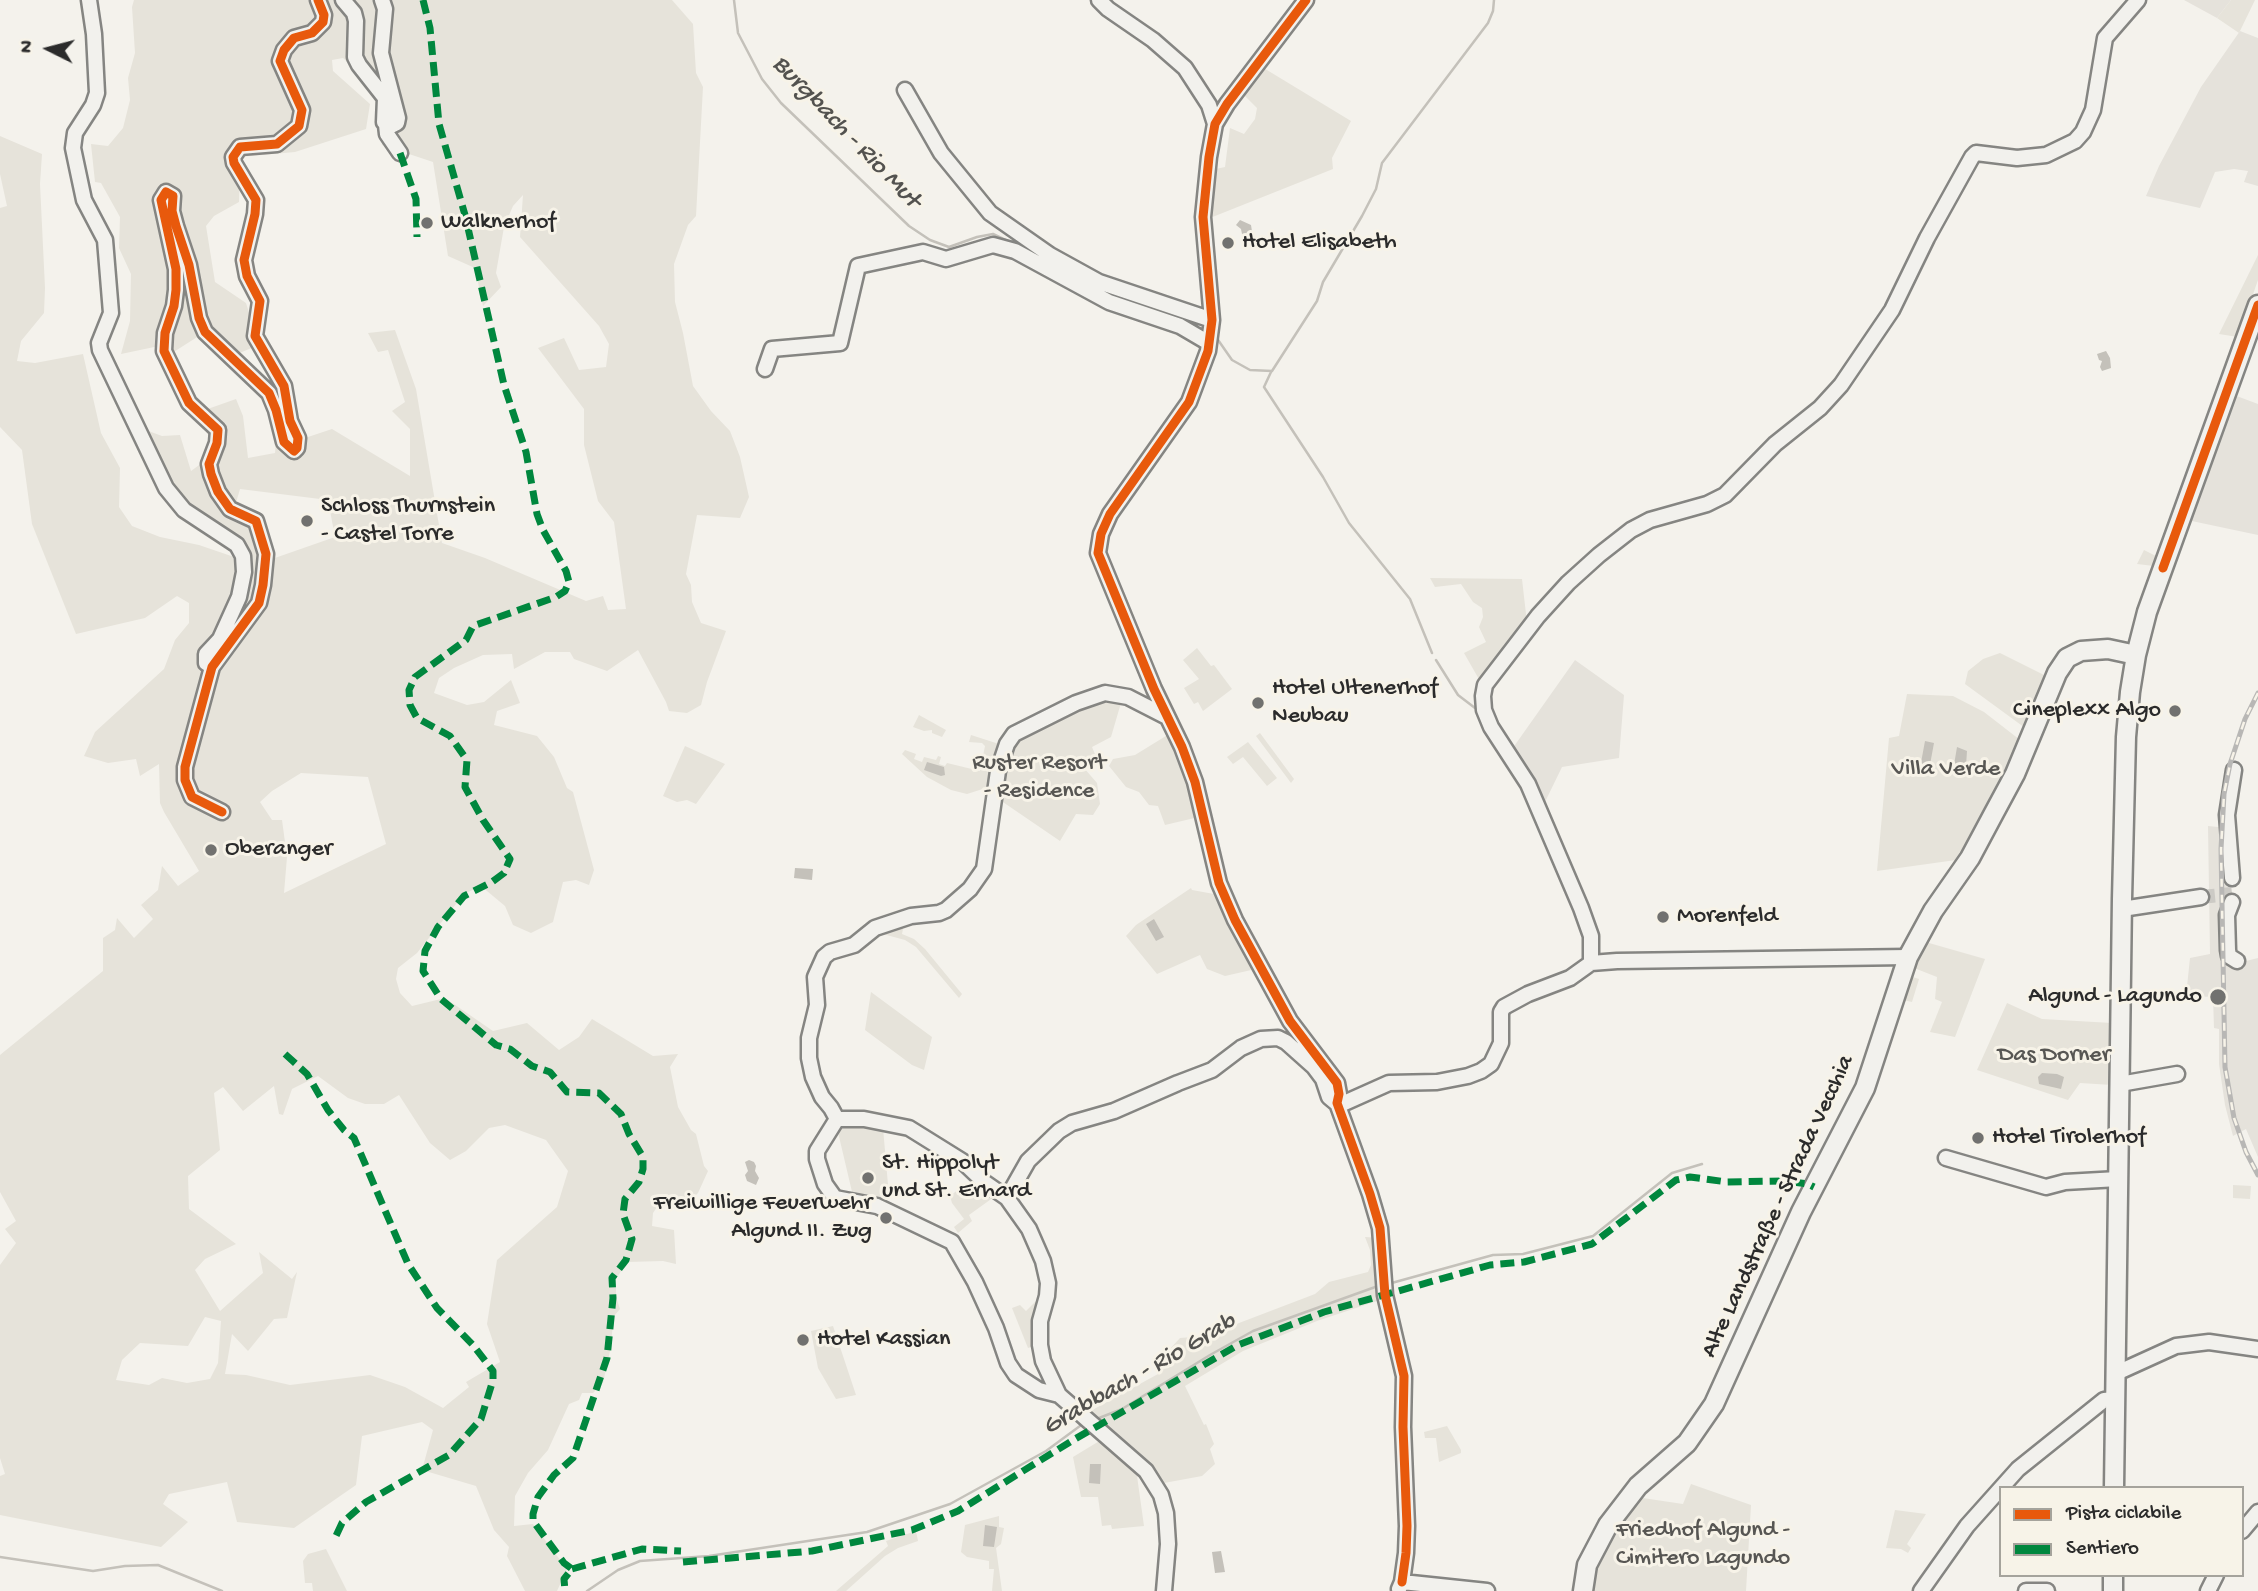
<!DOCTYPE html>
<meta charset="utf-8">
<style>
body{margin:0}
#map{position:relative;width:2258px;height:1591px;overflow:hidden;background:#f4f2ec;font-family:"Gochi Hand",sans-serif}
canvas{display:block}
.legend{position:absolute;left:1999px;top:1486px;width:245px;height:91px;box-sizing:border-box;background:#f7f3e8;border:2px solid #a5a39c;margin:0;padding:9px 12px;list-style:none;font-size:21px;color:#2b2b2b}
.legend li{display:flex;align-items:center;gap:14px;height:35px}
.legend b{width:35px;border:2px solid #a5a39c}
.north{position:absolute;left:14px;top:14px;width:70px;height:70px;-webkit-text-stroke:5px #f7f3e8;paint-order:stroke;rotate:276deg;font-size:19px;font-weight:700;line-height:28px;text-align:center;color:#2b2b2b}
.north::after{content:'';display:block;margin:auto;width:24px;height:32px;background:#2b2b2b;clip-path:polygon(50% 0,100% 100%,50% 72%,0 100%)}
</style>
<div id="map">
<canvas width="2258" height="1591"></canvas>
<ul class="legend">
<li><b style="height:9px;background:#e8590c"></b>Pista ciclabile</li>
<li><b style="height:9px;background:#00873e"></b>Sentiero</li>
</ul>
<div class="north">N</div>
</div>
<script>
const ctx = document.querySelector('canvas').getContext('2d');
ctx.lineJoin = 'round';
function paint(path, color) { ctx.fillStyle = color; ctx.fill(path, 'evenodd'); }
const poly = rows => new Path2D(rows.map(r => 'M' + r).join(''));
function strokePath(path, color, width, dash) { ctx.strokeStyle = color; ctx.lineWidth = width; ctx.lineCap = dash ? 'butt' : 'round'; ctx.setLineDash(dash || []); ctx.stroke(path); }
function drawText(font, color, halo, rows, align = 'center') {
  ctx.font = font + ' "Gochi Hand",sans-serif'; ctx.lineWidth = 6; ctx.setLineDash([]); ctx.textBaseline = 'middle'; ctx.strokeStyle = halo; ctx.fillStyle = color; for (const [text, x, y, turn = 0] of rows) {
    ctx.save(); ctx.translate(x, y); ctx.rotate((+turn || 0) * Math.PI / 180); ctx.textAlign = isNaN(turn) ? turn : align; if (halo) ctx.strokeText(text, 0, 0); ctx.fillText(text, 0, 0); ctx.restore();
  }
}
paint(poly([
 [2184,0,2231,0,2217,18],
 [2240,31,2258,38,2258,186,2244,182,2248,171,2234,169,2215,172,2200,208,2146,196,2159,166,2201,87],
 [2234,395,2258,404,2258,535,2187,520],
 [1575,660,1624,695,1619,758,1562,767,1544,804,1510,752],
 [2208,826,2228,828,2230,965,2258,958,2258,1157,2246,1129,2233,1136,2225,1105,2219,1064,2219,1029,2214,1028,2213,997,2186,996,2190,958,2210,954]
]), '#e5e2db');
paint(poly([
 [134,0,672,0,693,24,696,73,703,87,696,216,688,225,674,264,675,302,683,333,693,386,711,411,730,431,740,457,749,497,740,518,697,515,686,574,691,585,692,602,701,623,726,631,707,682,701,705,687,713,669,711,666,702,638,650,607,671,574,659,570,652,545,652,514,669,512,654,483,655,454,668,439,678,434,693,467,705,484,702,511,680,520,703,497,711,494,725,537,736,554,757,567,788,573,792,594,870,589,885,576,880,563,882,553,922,531,933,513,925,505,906,481,886,464,894,417,953,398,968,396,979,400,993,412,1006,445,998,493,1031,527,1023,559,1050,579,1037,592,1019,653,1056,678,1054,670,1067,678,1107,691,1130,696,1134,704,1166,708,1171,698,1193,692,1199,675,1205,661,1201,653,1213,652,1226,674,1230,676,1264,663,1261,627,1262,616,1279,616,1297,620,1309,614,1316,610,1351,603,1383,593,1393,582,1393,579,1400,569,1404,548,1450,528,1473,515,1496,514,1526,533,1524,567,1569,557,1591,525,1591,507,1556,509,1547,494,1530,476,1486,422,1470,433,1430,422,1422,362,1436,356,1485,294,1528,237,1522,227,1482,169,1494,163,1504,188,1522,161,1547,0,1515,0,1476,5,1474,0,1458,0,1265,16,1243,5,1229,16,1221,0,1192,0,1055,103,971,103,938,115,930,117,918,134,938,153,919,141,905,158,890,162,866,178,886,199,871,164,812,160,803,159,764,140,776,136,759,108,763,84,756,95,732,164,669,175,640,189,623,189,603,177,596,145,618,76,634,32,524,22,450,0,427,0,208,7,206,0,174,0,136,42,154,40,184,45,288,44,313,21,341,17,361,35,363,83,354,101,433,120,468,119,507,132,526,160,537,199,545,240,559,243,546,191,511,167,481,143,429,162,436,180,435,191,471,206,460,213,442,196,416,202,411,236,399,243,416,248,458,275,453,277,431,305,438,332,429,410,476,410,429,392,411,405,402,388,350,378,352,368,333,395,330,416,389,442,543,485,558,586,601,603,596,608,610,626,609,614,522,598,501,584,445,584,409,538,348,564,338,579,370,606,367,609,344,599,326,520,237,523,195,513,206,504,227,496,273,501,287,483,306,475,268,448,256,433,162,382,145,379,123,381,99,362,75,343,58,332,60,333,71,370,104,366,129,295,152,240,157,239,202,214,216,206,226,215,282,246,303,259,345,232,356,205,332,169,355,159,346,121,354,130,321,131,274,119,248,120,217,101,183,95,182,91,144,108,146,123,128,130,100,128,78,135,53,132,7],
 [240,489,328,500,335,537,272,559,250,529,233,513],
 [301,773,368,777,386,844,284,893,287,857,282,820,272,820,260,802,272,791],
 [318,1076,348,1098,365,1104,384,1104,399,1095,430,1143,450,1160,466,1151,489,1128,505,1125,546,1140,568,1171,557,1207,497,1260,487,1324,500,1362,466,1382,469,1387,443,1408,405,1387,370,1375,290,1385,246,1375,225,1374,232,1334,248,1351,274,1319,287,1318,297,1272,292,1279,259,1252,263,1273,220,1311,195,1270,205,1259,236,1244,189,1209,188,1176,220,1150,214,1093,223,1087,243,1111,274,1086,279,1114,283,1115,292,1089],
 [205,1317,221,1321,218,1363,210,1379,187,1383,162,1378,149,1385,116,1380,122,1360,140,1343,188,1346],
 [2231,0,2255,0,2239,33,2217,18],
 [1262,67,1351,121,1332,158,1333,169,1210,218,1211,170,1225,167,1230,128,1244,134,1255,119,1257,108,1243,94],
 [2258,255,2258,280,2238,337,2219,334],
 [2144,550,2158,557,2154,566,2137,564],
 [1430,578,1522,579,1527,623,1480,681,1464,653,1486,642,1479,627,1483,617,1482,608,1473,602,1461,584,1435,587],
 [1197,648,1211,666,1214,665,1232,689,1203,711,1198,702,1194,704,1184,688,1199,679,1183,660],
 [2000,653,2054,680,2032,733,1965,684,1968,671,1983,659],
 [1907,694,1953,696,1984,712,2024,743,1962,864,1956,860,1877,871,1889,738,1899,736],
 [1123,696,1111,737,1092,747,1097,759,1078,761,1097,783,1100,804,1093,815,1076,814,1060,841,997,798,1005,748,1076,703],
 [919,715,946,730,942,737,932,733,932,730,924,731,913,727],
 [1174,731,1203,816,1165,825,1158,806,1149,805,1139,792,1126,787,1109,766,1113,759,1135,755],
 [1260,733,1294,779,1291,783,1256,736],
 [971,735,999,744,1002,747,992,786,967,794,951,790,927,777,902,754,905,750,916,754,914,759,922,762,924,757,936,760,938,756,941,757,939,764,945,766,947,763,980,771,985,746,982,743,969,742],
 [1248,742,1277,778,1267,786,1243,757,1233,764,1227,757],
 [685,746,725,764,696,804,687,800,677,802,663,796],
 [1191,888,1192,890,1214,894,1222,890,1260,968,1225,976,1207,969,1200,955,1157,974,1126,936,1136,925],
 [897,927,903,929,902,934,914,939,925,949,962,994,959,998,916,947,905,940,879,933],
 [1922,941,1985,959,1955,1037,1930,1032,1942,1002,1935,999,1937,977,1909,966],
 [1906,975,1919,979,1912,1002,1899,999],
 [871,992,932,1037,924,1070,912,1065,865,1030],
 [2007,1003,2042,1019,2112,1023,2112,1085,2080,1083,2068,1100,1977,1070],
 [841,1123,883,1128,889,1196,882,1202,853,1196,837,1128],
 [2233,1185,2251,1186,2250,1199,2233,1198],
 [970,1188,974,1192,978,1189,985,1194,989,1191,994,1197,969,1215,972,1221,958,1233,954,1227,964,1219,952,1203,950,1196,959,1189,963,1194],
 [1365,1237,1380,1238,1386,1298,1317,1321,1243,1351,1185,1386,1204,1425,1206,1424,1214,1444,1210,1449,1215,1464,1202,1476,1164,1483,1085,1414,1158,1374,1156,1364,1180,1338,1205,1336,1315,1294,1329,1282,1368,1272,1371,1265,1370,1250],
 [1035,1302,1041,1304,1040,1310,1034,1313,1037,1324,1037,1345,1028,1348,1012,1308,1020,1305,1026,1311],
 [833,1326,856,1395,836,1399,818,1368,811,1331],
 [1447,1426,1461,1450,1461,1453,1439,1462,1436,1438,1425,1438,1424,1432],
 [1101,1440,1138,1474,1137,1476,1144,1526,1112,1529,1111,1525,1102,1526,1098,1497,1081,1497,1073,1457],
 [1691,1484,1751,1505,1746,1591,1590,1591,1594,1564,1636,1497,1683,1504],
 [1895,1510,1926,1514,1907,1544,1911,1548,1908,1553,1901,1549,1886,1548],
 [999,1516,999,1527,1004,1528,1001,1544,996,1548,1002,1591,992,1591,994,1569,989,1569,989,1561,967,1557,961,1552,965,1525],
 [916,1531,918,1541,898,1548,885,1556,846,1591,836,1591,888,1546,886,1541],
 [326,1549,347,1591,313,1591,312,1583,305,1583,303,1561,308,1554]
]), '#e6e3da');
paint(poly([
 [1240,220,1251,225,1253,238,1247,241,1243,239,1241,229,1236,225],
 [2106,351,2110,358,2111,368,2102,371,2100,367,2102,361,2099,360,2097,354],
 [1925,741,1934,743,1929,770,1920,768],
 [1957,747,1967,751,1966,766,1954,765],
 [927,762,944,767,945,775,941,776,924,770],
 [795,868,813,869,812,880,794,878],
 [1154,919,1164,937,1156,941,1146,924],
 [2042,1073,2057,1074,2064,1077,2061,1089,2039,1084,2038,1077],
 [749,1160,754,1162,756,1166,755,1171,759,1178,756,1185,747,1181,745,1175,748,1171,745,1162],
 [1090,1464,1101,1464,1100,1484,1089,1483],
 [985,1525,997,1527,994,1547,983,1546],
 [1221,1551,1225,1572,1215,1573,1212,1552]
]), '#c4c1ba');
strokePath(poly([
 [734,0,738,33,762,79,781,103,909,226,930,240,949,247,977,237,993,234,1016,245],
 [1216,337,1232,360,1250,370,1272,371,1317,301,1323,282,1362,216,1376,189,1382,163,1488,23,1493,11,1494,0],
 [1271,372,1264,387,1323,477,1349,523,1410,599,1432,653],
 [1436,660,1458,695,1475,708],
 [1388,1284,1493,1255,1523,1254,1593,1236,1672,1173,1702,1164],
 [1094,1420,1122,1409,1210,1355,1253,1331,1378,1286],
 [0,1557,93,1571,125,1566,158,1565,222,1591],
 [587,1591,618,1570,640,1561,709,1556,867,1532,950,1504,1046,1451,1084,1423]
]), '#c4c1ba', 2.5);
strokePath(poly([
 [2201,897,2232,894]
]), '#cccac5', 14, [14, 7]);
const minor = poly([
 [89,0,94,34,97,93,93,105,75,133,73,148,84,200,105,240,111,313,99,343,100,350,166,488,184,510,231,541,237,545,243,556,244,572,239,597,220,639,206,654,206,663,212,667],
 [343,0,354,13,356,21,355,57,359,65,385,98,384,122,391,126,397,123,398,118,381,53,385,9,382,0],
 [1099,0,1108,9,1153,40,1185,68,1209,105,1215,124],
 [1306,0,1227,104,1215,124,1209,157,1203,217,1212,320,1208,351,1189,402,1110,514,1101,534,1098,553,1154,689,1182,747,1195,782,1219,883,1235,920,1290,1021,1337,1083,1339,1094,1337,1103,1370,1194,1380,1228,1385,1295,1404,1376,1403,1427,1407,1526,1406,1553,1402,1582],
 [905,90,941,153,990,213,1050,255,1099,282,1212,320],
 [386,125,387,134,400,153],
 [765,369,772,349,840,343,858,266,923,252,946,259,993,245,1015,251,1109,302,1180,326,1209,343],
 [222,812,192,797,185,780,185,767,212,667,259,603,263,585,266,554,256,521,230,509,218,492,211,474,209,464,217,443,218,430,189,403,164,351,165,333,174,306,176,290,176,269,161,200,166,192,173,196,172,211,176,226,189,265,199,318,205,332,269,393,276,410,284,442,294,451,297,448,298,438,290,421,284,386,255,336,260,301,247,276,244,260,255,214,256,200,234,163,233,157,240,147,277,144,299,126,302,110,280,61,284,50,294,38,312,33,323,22,324,15,318,0],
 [2232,878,2227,815,2234,770],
 [2232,902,2227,915,2228,950,2229,956,2237,961],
 [2122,909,2201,897],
 [1591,963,1591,936,1581,908,1528,784,1491,727,1484,710,1483,696,1485,685,1538,616,1568,583,1599,555,1631,530,1650,520,1707,504,1725,495,1775,444,1820,408,1841,385,1892,310,1927,238,1972,157,1976,153,2017,158,2046,155,2075,141,2083,132,2093,110,2105,38,2138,0],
 [2120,1084,2177,1074],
 [837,1119,864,1119,909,1128,962,1161,984,1182,1007,1198,1028,1161,1059,1131,1072,1123,1114,1111,1178,1083,1212,1070,1241,1048,1261,1039,1278,1038,1286,1042,1314,1067,1323,1079,1329,1097,1335,1102,1342,1104,1389,1083,1437,1082,1468,1076,1481,1071,1491,1064,1501,1043,1501,1012,1504,1007,1528,994,1570,978,1591,963,1617,961,1908,957],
 [1946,1158,2046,1187,2065,1182,2118,1179],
 [1007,1198,1029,1229,1043,1261,1048,1283,1047,1296,1040,1321,1040,1345,1043,1361,1059,1395],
 [2115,1371,2121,1371,2176,1346,2209,1342,2258,1349],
 [2242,1531,2258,1512],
 [1399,1589,1402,1582,1487,1591],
 [1164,1591,1168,1544,1166,1513,1161,1495,1146,1471,1059,1395,1039,1390,1016,1375,1008,1363,996,1328,975,1282,952,1242,877,1206,835,1198,825,1184,817,1159,817,1151,837,1119,831,1108,822,1097,813,1077,809,1058,809,1038,817,1005,815,977,824,957,830,952,854,945,875,928,911,916,939,913,946,910,970,889,984,869,998,771,1007,744,1014,734,1076,703,1105,693,1128,697,1167,717],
 [1921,1591,1967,1526,2018,1469,2104,1400,2115,1399],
 [2026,1591,2047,1591],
 [2208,1591,2216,1575]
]);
const major = poly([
 [2114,1488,2122,899,2126,737,2130,692,2136,655,2147,612,2258,305],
 [1583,1591,1587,1565,1608,1525,1638,1486,1687,1443,1714,1404,1801,1212,1865,1088,1908,957,1933,911,1970,858,1994,813,2015,774,2057,673,2067,658,2081,651,2108,649,2136,655],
 [2113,1591,2113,1575]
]);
strokePath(minor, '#858582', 19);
strokePath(major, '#858582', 23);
strokePath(minor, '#f2f1ed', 14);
strokePath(major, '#f2f1ed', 18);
const rail = poly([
 [2258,693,2245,719,2230,764,2224,794,2221,849,2225,1067,2234,1118,2246,1152,2258,1175]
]);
strokePath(rail, '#b8b7b5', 5);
strokePath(rail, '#f7f3e8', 2.5, [8]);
strokePath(poly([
 [423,0,430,28,439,124,465,215,504,385,526,452,537,514,543,530,566,571,569,582,565,591,556,597,473,626,466,640,415,677,409,690,410,705,417,718,450,736,467,760,465,787,483,820,510,859,504,873,492,882,464,896,438,927,425,951,423,971,441,999,496,1045,510,1049,532,1066,550,1072,567,1092,599,1093,621,1114,629,1134,643,1157,643,1169,639,1182,625,1199,623,1214,632,1239,626,1260,612,1278,613,1298,607,1358,573,1458,554,1475,538,1497,533,1514,533,1521,564,1563,572,1569,564,1579,565,1591],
 [400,153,416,199,417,237],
 [285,1054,307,1074,328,1110,344,1130,354,1138,408,1264,437,1308,473,1345,493,1371,493,1380,481,1419,449,1455,366,1502,342,1523,335,1538],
 [683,1562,812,1551,912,1530,958,1511,1075,1439,1238,1345,1324,1312,1490,1265,1524,1262,1592,1244,1676,1180,1690,1177,1727,1182,1784,1181,1808,1184,1814,1187],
 [572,1569,642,1549,681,1551]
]), '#00873e', 7, [14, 7]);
strokePath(poly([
 [1306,0,1227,104,1215,124,1209,157,1203,217,1212,320,1208,351,1189,402,1110,514,1101,534,1098,553,1154,689,1182,747,1195,782,1219,883,1235,920,1290,1021,1337,1083,1339,1094,1337,1103,1370,1194,1380,1228,1385,1295,1404,1376,1403,1427,1407,1526,1406,1553,1402,1582],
 [2163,568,2258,305],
 [222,812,192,797,185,780,185,767,212,667,259,603,263,585,266,554,256,521,230,509,218,492,211,474,209,464,217,443,218,430,189,403,164,351,165,333,174,306,176,290,176,269,161,200,166,192,173,196,172,211,176,226,189,265,199,318,205,332,269,393,276,410,284,442,294,451,297,448,298,438,290,421,284,386,255,336,260,301,247,276,244,260,255,214,256,200,234,163,233,157,240,147,277,144,299,126,302,110,280,61,284,50,294,38,312,33,323,22,324,15,318,0]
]), '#e8590c', 9);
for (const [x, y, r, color] of [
 [427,223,7,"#71716f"],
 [1228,243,7,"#71716f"],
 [307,521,7,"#71716f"],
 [1258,703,7,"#71716f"],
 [2175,711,7,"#71716f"],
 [211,850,7,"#71716f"],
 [1663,917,7,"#71716f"],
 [2218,997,9,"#71716f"],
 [1978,1138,7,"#71716f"],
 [868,1178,7,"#71716f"],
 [886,1218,7,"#71716f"],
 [803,1340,7,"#71716f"]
]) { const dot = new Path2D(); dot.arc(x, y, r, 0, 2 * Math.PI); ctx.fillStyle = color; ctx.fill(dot); strokePath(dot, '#f7f3e8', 2.5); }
drawText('24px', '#2b2b2b', '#f7f3e8', [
 ["Walknerhof",441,223],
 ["Hotel Elisabeth",1242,243],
 ["Schloss Thurnstein",321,507],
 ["- Castel Torre",321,535],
 ["Hotel Ultenerhof",1272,689],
 ["Neubau",1272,717],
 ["Cineplexx Algo",2161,711,"right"],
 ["Oberanger",225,850],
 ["Morenfeld",1677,917],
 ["Algund - Lagundo",2202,997,"right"],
 ["Hotel Tirolerhof",1992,1138],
 ["St. Hippolyt",882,1164],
 ["und St. Erhard",882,1192],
 ["Freiwillige Feuerwehr",872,1204,"right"],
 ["Algund II. Zug",872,1232,"right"],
 ["Hotel Kassian",817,1340]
], 'left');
drawText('24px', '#575653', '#f7f3e8', [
 ["Ruster Resort",1039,764],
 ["- Residence",1039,792],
 ["Villa Verde",1946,770],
 ["Das Dorner",2054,1056],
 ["Friedhof Algund -",1703,1531],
 ["Cimitero Lagundo",1703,1559]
]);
drawText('24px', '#2b2b2b', '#f7f3e8', [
 ["Alte Landstraße - Strada Vecchia",1779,1207,-65]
]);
drawText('italic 26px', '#53524f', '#f7f3e8', [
 ["Burgbach - Rio Mut",845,133,46],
 ["Grabbach - Rio Grab",1140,1376,-30]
]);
</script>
